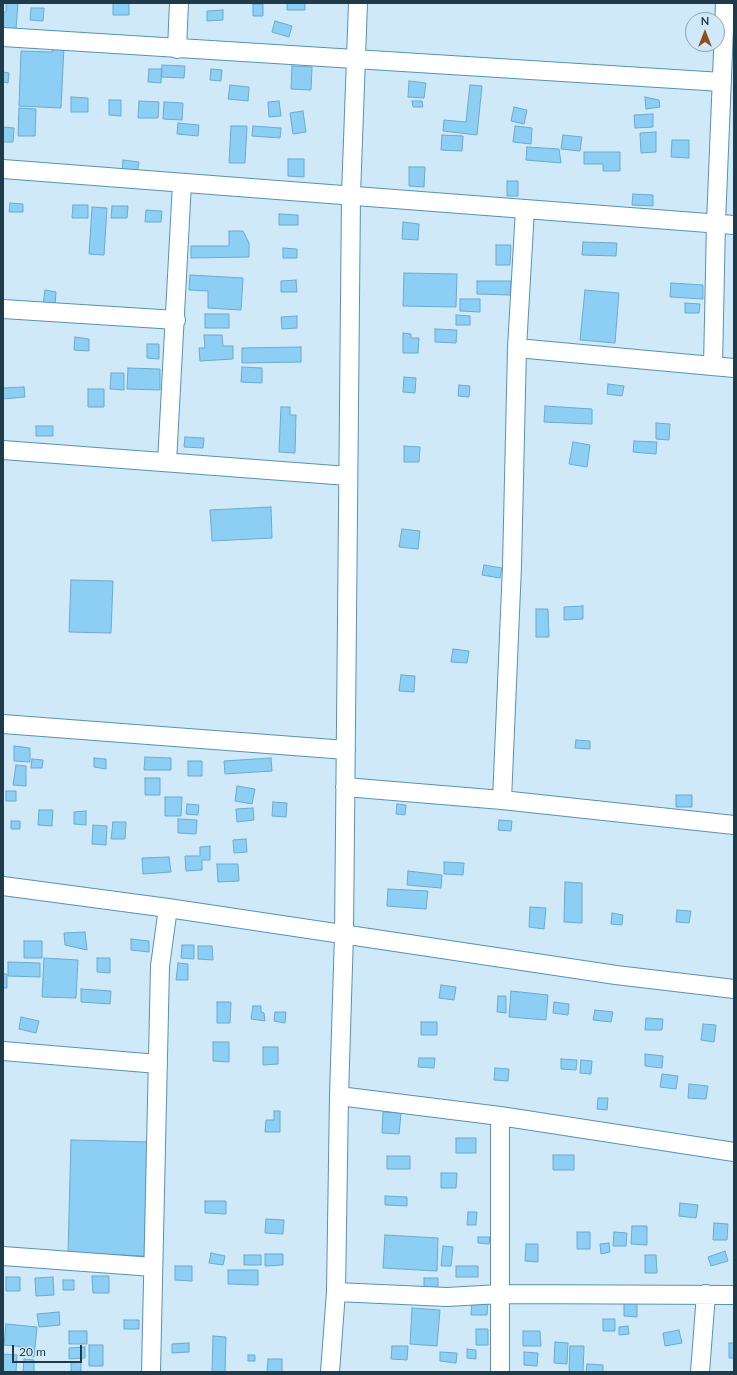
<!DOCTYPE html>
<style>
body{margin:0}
#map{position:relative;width:737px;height:1375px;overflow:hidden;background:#cfe9f8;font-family:Lato,sans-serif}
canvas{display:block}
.frame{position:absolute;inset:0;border:4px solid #1f3a49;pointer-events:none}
.north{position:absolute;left:685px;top:12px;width:40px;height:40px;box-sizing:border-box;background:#cfe9f8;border:1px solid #89a3b2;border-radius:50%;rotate:0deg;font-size:11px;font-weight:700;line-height:16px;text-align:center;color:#1f3a49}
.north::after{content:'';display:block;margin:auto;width:14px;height:18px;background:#8f4e1a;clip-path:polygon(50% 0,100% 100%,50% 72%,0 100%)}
.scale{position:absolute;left:12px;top:1345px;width:70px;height:18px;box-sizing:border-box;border:2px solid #1f3a49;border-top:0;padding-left:5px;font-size:12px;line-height:14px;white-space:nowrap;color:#1f3a49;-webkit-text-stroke:3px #cfe9f8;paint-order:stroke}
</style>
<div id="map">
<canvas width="737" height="1375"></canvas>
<div class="frame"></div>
<div class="north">N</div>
<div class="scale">20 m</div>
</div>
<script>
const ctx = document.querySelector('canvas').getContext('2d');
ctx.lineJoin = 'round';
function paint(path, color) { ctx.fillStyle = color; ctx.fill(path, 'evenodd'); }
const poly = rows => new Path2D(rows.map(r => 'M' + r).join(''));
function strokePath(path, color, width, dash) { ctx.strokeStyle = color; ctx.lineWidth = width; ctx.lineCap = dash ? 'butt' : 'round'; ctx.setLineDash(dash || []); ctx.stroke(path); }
const building = poly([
 [6,3,18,3,16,29,3,28,3,12,6,12,6,3],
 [113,3,129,3,129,15,113,15,113,3],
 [287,3,305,3,305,10,287,10,287,3],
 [253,4,263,4,263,16,253,16,253,4],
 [31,8,44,8,43,21,30,20,31,8],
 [223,10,223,20,207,21,207,11,223,10],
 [275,21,292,26,289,37,272,32,275,21],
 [53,46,64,47,61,108,19,106,21,51,52,52,53,46],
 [162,65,185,66,184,78,161,77,162,65],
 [292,66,312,67,311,90,291,89,292,66],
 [149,69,162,69,161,83,148,82,149,69],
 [211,69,222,70,221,81,210,80,211,69],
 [3,72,9,73,8,83,3,82,3,72],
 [409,81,426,83,424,98,408,97,409,81],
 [230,85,249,87,248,101,228,99,230,85],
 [470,85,482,86,477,135,443,131,444,120,466,122,470,85],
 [71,97,88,98,88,112,71,112,71,97],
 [645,97,659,100,660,107,646,109,645,97],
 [109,100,121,100,121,116,109,115,109,100],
 [139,101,159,102,158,118,138,118,139,101],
 [279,101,281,116,269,117,268,102,279,101],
 [412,101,422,101,423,107,413,107,412,101],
 [164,102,183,103,182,120,163,119,164,102],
 [514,107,527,110,524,124,511,121,514,107],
 [19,108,36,109,35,136,18,136,19,108],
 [303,111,306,132,293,134,290,113,303,111],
 [653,114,653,127,635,128,634,115,653,114],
 [178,123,199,125,198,136,177,134,178,123],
 [231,126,247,126,245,163,229,163,231,126],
 [253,126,281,128,280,138,252,136,253,126],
 [515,126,532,128,531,144,513,142,515,126],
 [3,127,14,128,13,142,3,142,3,127],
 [656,132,656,152,641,153,640,133,656,132],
 [442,135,463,136,462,151,441,150,442,135],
 [563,135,582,137,580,151,561,149,563,135],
 [672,140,689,140,689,158,671,157,672,140],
 [527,147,559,149,561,163,526,160,527,147],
 [584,152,620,152,620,171,603,171,603,164,584,164,584,152],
 [288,159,304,159,304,177,288,176,288,159],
 [123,160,139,162,137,174,122,173,123,160],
 [409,167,425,167,424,187,409,186,409,167],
 [507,181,518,181,518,196,507,196,507,181],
 [633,194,653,195,653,206,632,205,633,194],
 [10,203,23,204,23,212,9,212,10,203],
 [73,205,88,205,88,218,72,218,73,205],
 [112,206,128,206,127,218,111,218,112,206],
 [92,207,107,208,104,255,89,254,92,207],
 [146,210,162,211,161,222,145,222,146,210],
 [279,214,298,215,298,225,279,225,279,214],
 [403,222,419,224,418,240,402,239,403,222],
 [229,231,243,231,249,243,249,257,191,258,191,246,229,246,229,231],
 [583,242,617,243,616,256,582,255,583,242],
 [496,245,511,245,510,265,496,265,496,245],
 [283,248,297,249,297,258,283,258,283,248],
 [404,273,457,274,456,307,403,306,404,273],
 [190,275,243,278,241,310,208,308,208,291,189,290,190,275],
 [296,280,297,292,281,292,281,281,296,280],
 [477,281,511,281,510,295,477,294,477,281],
 [671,283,703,285,703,299,670,297,671,283],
 [45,290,56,292,55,306,43,305,45,290],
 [585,290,619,293,615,343,580,340,585,290],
 [460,299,480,299,480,312,460,311,460,299],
 [685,303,700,304,699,313,685,313,685,303],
 [205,314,229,314,229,328,205,328,205,314],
 [456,315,470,316,470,325,456,325,456,315],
 [297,316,297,328,282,329,281,317,297,316],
 [435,329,457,330,456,343,435,342,435,329],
 [403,333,411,334,411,338,419,338,418,353,403,353,403,333],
 [204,335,222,335,223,346,233,346,233,359,200,361,199,348,205,348,204,335],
 [75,337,89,339,89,351,74,350,75,337],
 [147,344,159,344,159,359,147,358,147,344],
 [301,347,301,362,242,363,242,348,301,347],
 [242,367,262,368,262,383,241,382,242,367],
 [128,368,160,369,160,390,127,389,128,368],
 [111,373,124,373,124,390,110,389,111,373],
 [404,377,416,378,415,393,403,392,404,377],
 [608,384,624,386,622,396,607,394,608,384],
 [459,385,470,386,469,397,458,396,459,385],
 [24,387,25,397,3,399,3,388,24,387],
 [88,389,104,389,104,407,88,407,88,389],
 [545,406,592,409,592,424,544,422,545,406],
 [281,407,290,407,290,415,296,415,295,453,279,452,281,407],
 [656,423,670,424,669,440,656,439,656,423],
 [36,426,53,426,53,436,36,436,36,426],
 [185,437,204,438,203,448,184,447,185,437],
 [634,441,657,442,656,454,633,452,634,441],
 [573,442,590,445,587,467,569,464,573,442],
 [404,446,420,447,419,462,404,462,404,446],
 [271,507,272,538,212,541,210,510,271,507],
 [402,529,420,531,418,549,399,547,402,529],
 [484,565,502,568,500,578,482,575,484,565],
 [71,580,113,581,111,633,69,632,71,580],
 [583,606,583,619,564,620,564,607,583,606],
 [536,609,548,609,549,637,536,637,536,609],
 [453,649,469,651,467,663,451,662,453,649],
 [401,675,415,676,414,692,399,691,401,675],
 [576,740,590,741,590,749,575,748,576,740],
 [14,746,30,748,30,762,14,761,14,746],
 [145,757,171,758,171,770,144,770,145,757],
 [94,758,106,759,106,769,94,767,94,758],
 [271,758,272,771,225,774,224,761,271,758],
 [32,759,43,760,42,768,31,768,32,759],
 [188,761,202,761,202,776,188,776,188,761],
 [16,765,26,766,26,786,13,785,16,765],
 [145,778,160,778,160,795,145,795,145,778],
 [237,786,255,789,252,804,235,801,237,786],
 [6,791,16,791,16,801,6,801,6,791],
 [676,795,692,795,692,807,676,807,676,795],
 [165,797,182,797,181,816,165,816,165,797],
 [273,802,287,803,286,817,272,816,273,802],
 [187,804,199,805,198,815,186,814,187,804],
 [397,804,406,805,405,815,396,814,397,804],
 [253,808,254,820,237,822,236,809,253,808],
 [39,810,53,810,52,826,38,825,39,810],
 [86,811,86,825,74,824,74,812,86,811],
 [178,819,197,820,196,834,178,833,178,819],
 [499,820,512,821,511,831,498,830,499,820],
 [11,821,20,821,20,829,11,829,11,821],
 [113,822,126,822,125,839,111,839,113,822],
 [93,825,107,826,106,845,92,844,93,825],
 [246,839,247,852,234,853,233,840,246,839],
 [210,846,210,860,202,860,202,870,186,871,185,856,200,856,200,847,210,846],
 [169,857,171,872,143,874,142,858,169,857],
 [444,862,464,863,463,875,444,874,444,862],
 [217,864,238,864,239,881,218,882,217,864],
 [408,871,442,875,441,888,407,885,408,871],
 [565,882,582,883,582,923,564,922,565,882],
 [388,889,428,891,426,909,387,906,388,889],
 [530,907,546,908,544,929,529,927,530,907],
 [677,910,691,911,689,923,676,922,677,910],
 [612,913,623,915,622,925,611,924,612,913],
 [85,932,87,950,65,945,64,933,85,932],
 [131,939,149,941,149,952,131,950,131,939],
 [24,941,42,941,42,958,24,958,24,941],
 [182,945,194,945,194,959,181,958,182,945],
 [198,946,212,946,213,960,198,959,198,946],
 [44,958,78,960,76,998,42,997,44,958],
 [97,958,110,958,110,973,97,972,97,958],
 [8,962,40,963,40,977,8,976,8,962],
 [178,963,188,964,188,980,176,980,178,963],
 [3,974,7,974,7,988,3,988,3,974],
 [441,985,456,987,454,1000,439,998,441,985],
 [81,989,111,991,110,1004,81,1002,81,989],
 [511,991,548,995,546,1020,509,1017,511,991],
 [498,996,506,996,506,1013,497,1012,498,996],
 [217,1002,231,1002,230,1023,217,1023,217,1002],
 [554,1002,569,1004,568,1015,553,1013,554,1002],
 [253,1006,261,1006,261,1012,264,1013,265,1021,251,1019,253,1006],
 [595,1010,613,1012,611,1022,593,1020,595,1010],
 [275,1012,286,1012,285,1023,274,1021,275,1012],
 [21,1017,39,1021,36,1033,19,1029,21,1017],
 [646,1018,663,1019,662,1030,645,1030,646,1018],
 [421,1022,437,1022,437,1035,421,1035,421,1022],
 [703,1024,716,1025,714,1042,701,1040,703,1024],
 [213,1042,229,1042,229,1062,213,1061,213,1042],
 [263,1047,278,1047,278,1064,263,1065,263,1047],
 [645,1054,663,1056,662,1068,645,1066,645,1054],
 [419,1058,435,1058,434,1068,418,1067,419,1058],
 [561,1059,577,1060,576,1070,561,1069,561,1059],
 [581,1060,592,1061,591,1074,580,1073,581,1060],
 [495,1068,509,1069,508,1081,494,1080,495,1068],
 [662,1074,678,1076,676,1089,660,1087,662,1074],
 [689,1084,708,1086,706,1099,688,1098,689,1084],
 [598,1098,608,1098,607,1110,597,1109,598,1098],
 [274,1111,280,1111,280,1132,265,1132,266,1120,274,1120,274,1111],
 [383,1112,401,1113,399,1134,382,1133,383,1112],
 [456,1138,476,1138,476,1153,456,1153,456,1138],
 [71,1140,151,1142,147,1256,68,1253,71,1140],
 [553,1155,574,1155,574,1170,553,1170,553,1155],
 [387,1156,410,1156,410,1169,387,1169,387,1156],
 [441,1173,457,1173,456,1188,441,1188,441,1173],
 [385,1196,407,1197,407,1206,385,1205,385,1196],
 [205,1201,226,1201,226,1214,205,1213,205,1201],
 [680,1203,698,1205,696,1218,679,1216,680,1203],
 [468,1212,477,1212,476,1225,467,1225,468,1212],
 [266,1219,284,1220,283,1234,265,1233,266,1219],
 [714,1223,728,1224,727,1240,713,1240,714,1223],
 [632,1226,647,1226,647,1245,631,1244,632,1226],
 [577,1232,590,1232,590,1249,577,1249,577,1232],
 [614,1232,627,1233,626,1246,613,1246,614,1232],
 [385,1235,438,1238,437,1271,383,1268,385,1235],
 [478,1237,490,1237,489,1244,478,1243,478,1237],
 [609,1243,610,1252,601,1254,600,1244,609,1243],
 [526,1244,538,1244,538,1262,525,1261,526,1244],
 [443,1246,453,1247,451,1266,441,1266,443,1246],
 [725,1251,728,1261,711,1266,708,1257,725,1251],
 [211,1253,225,1256,223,1265,209,1263,211,1253],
 [265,1254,283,1254,283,1265,265,1266,265,1254],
 [244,1255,261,1255,261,1265,244,1265,244,1255],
 [645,1255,656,1255,657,1273,645,1273,645,1255],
 [175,1266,192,1266,192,1281,175,1280,175,1266],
 [456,1266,478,1266,478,1277,456,1277,456,1266],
 [228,1270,258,1270,258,1285,228,1284,228,1270],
 [92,1276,109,1276,109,1293,93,1293,92,1276],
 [6,1277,20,1277,20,1291,6,1291,6,1277],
 [53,1277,54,1295,36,1296,35,1278,53,1277],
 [424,1278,438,1278,438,1294,424,1294,424,1278],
 [63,1280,74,1280,74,1290,63,1290,63,1280],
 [472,1301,488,1301,487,1315,471,1315,472,1301],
 [624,1301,637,1301,637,1317,624,1316,624,1301],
 [412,1308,440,1310,437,1346,410,1344,412,1308],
 [59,1312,60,1325,39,1327,37,1314,59,1312],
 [603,1319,615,1319,615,1331,603,1331,603,1319],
 [124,1320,139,1320,139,1329,124,1329,124,1320],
 [6,1324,37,1327,34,1357,24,1356,25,1347,4,1345,6,1324],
 [628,1326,629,1334,619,1335,619,1327,628,1326],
 [476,1329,488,1329,488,1345,476,1345,476,1329],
 [679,1330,682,1343,665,1346,663,1333,679,1330],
 [69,1331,87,1331,87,1344,69,1344,69,1331],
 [523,1331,540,1331,541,1346,523,1346,523,1331],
 [213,1336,226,1337,225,1372,212,1372,213,1336],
 [555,1342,568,1343,567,1364,554,1363,555,1342],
 [189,1343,189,1352,172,1353,172,1344,189,1343],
 [729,1343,734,1343,734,1358,729,1358,729,1343],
 [89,1345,103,1345,103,1366,89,1366,89,1345],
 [392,1346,408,1346,407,1360,391,1359,392,1346],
 [570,1346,584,1346,583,1372,569,1372,570,1346],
 [85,1347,85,1358,69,1359,69,1348,85,1347],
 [467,1349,476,1350,476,1359,467,1358,467,1349],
 [440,1352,457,1353,456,1363,440,1361,440,1352],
 [524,1352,538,1353,537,1366,524,1365,524,1352],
 [3,1354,17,1355,16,1372,3,1372,3,1354],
 [248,1355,255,1355,255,1361,248,1361,248,1355],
 [24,1359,34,1360,34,1372,23,1372,24,1359],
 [268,1359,282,1359,282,1372,267,1372,268,1359],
 [81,1362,81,1371,71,1372,71,1363,81,1362],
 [587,1364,603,1365,603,1372,586,1372,587,1364]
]);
paint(building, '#8ccef4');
strokePath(building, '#6aabcf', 1);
const street = poly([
 [3,37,722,82],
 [177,49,179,3],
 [3,169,734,225],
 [3,309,176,320],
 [517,348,734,368],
 [713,366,716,223,725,3],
 [3,450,348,476],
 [167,462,182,183],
 [3,724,346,750],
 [345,787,502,800,734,825],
 [502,800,512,566,517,348,525,209],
 [3,886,168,908,616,975,734,989],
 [3,1051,158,1064],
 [339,1096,500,1116,734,1152],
 [500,1116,500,1372],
 [3,1256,153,1267],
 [336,1292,447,1297,500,1294,734,1295],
 [151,1372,160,966,168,908],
 [330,1372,336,1292,339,1096,344,934,351,195,358,3],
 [700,1372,706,1294]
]);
strokePath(street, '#5393b7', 20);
strokePath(street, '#fff', 18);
</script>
